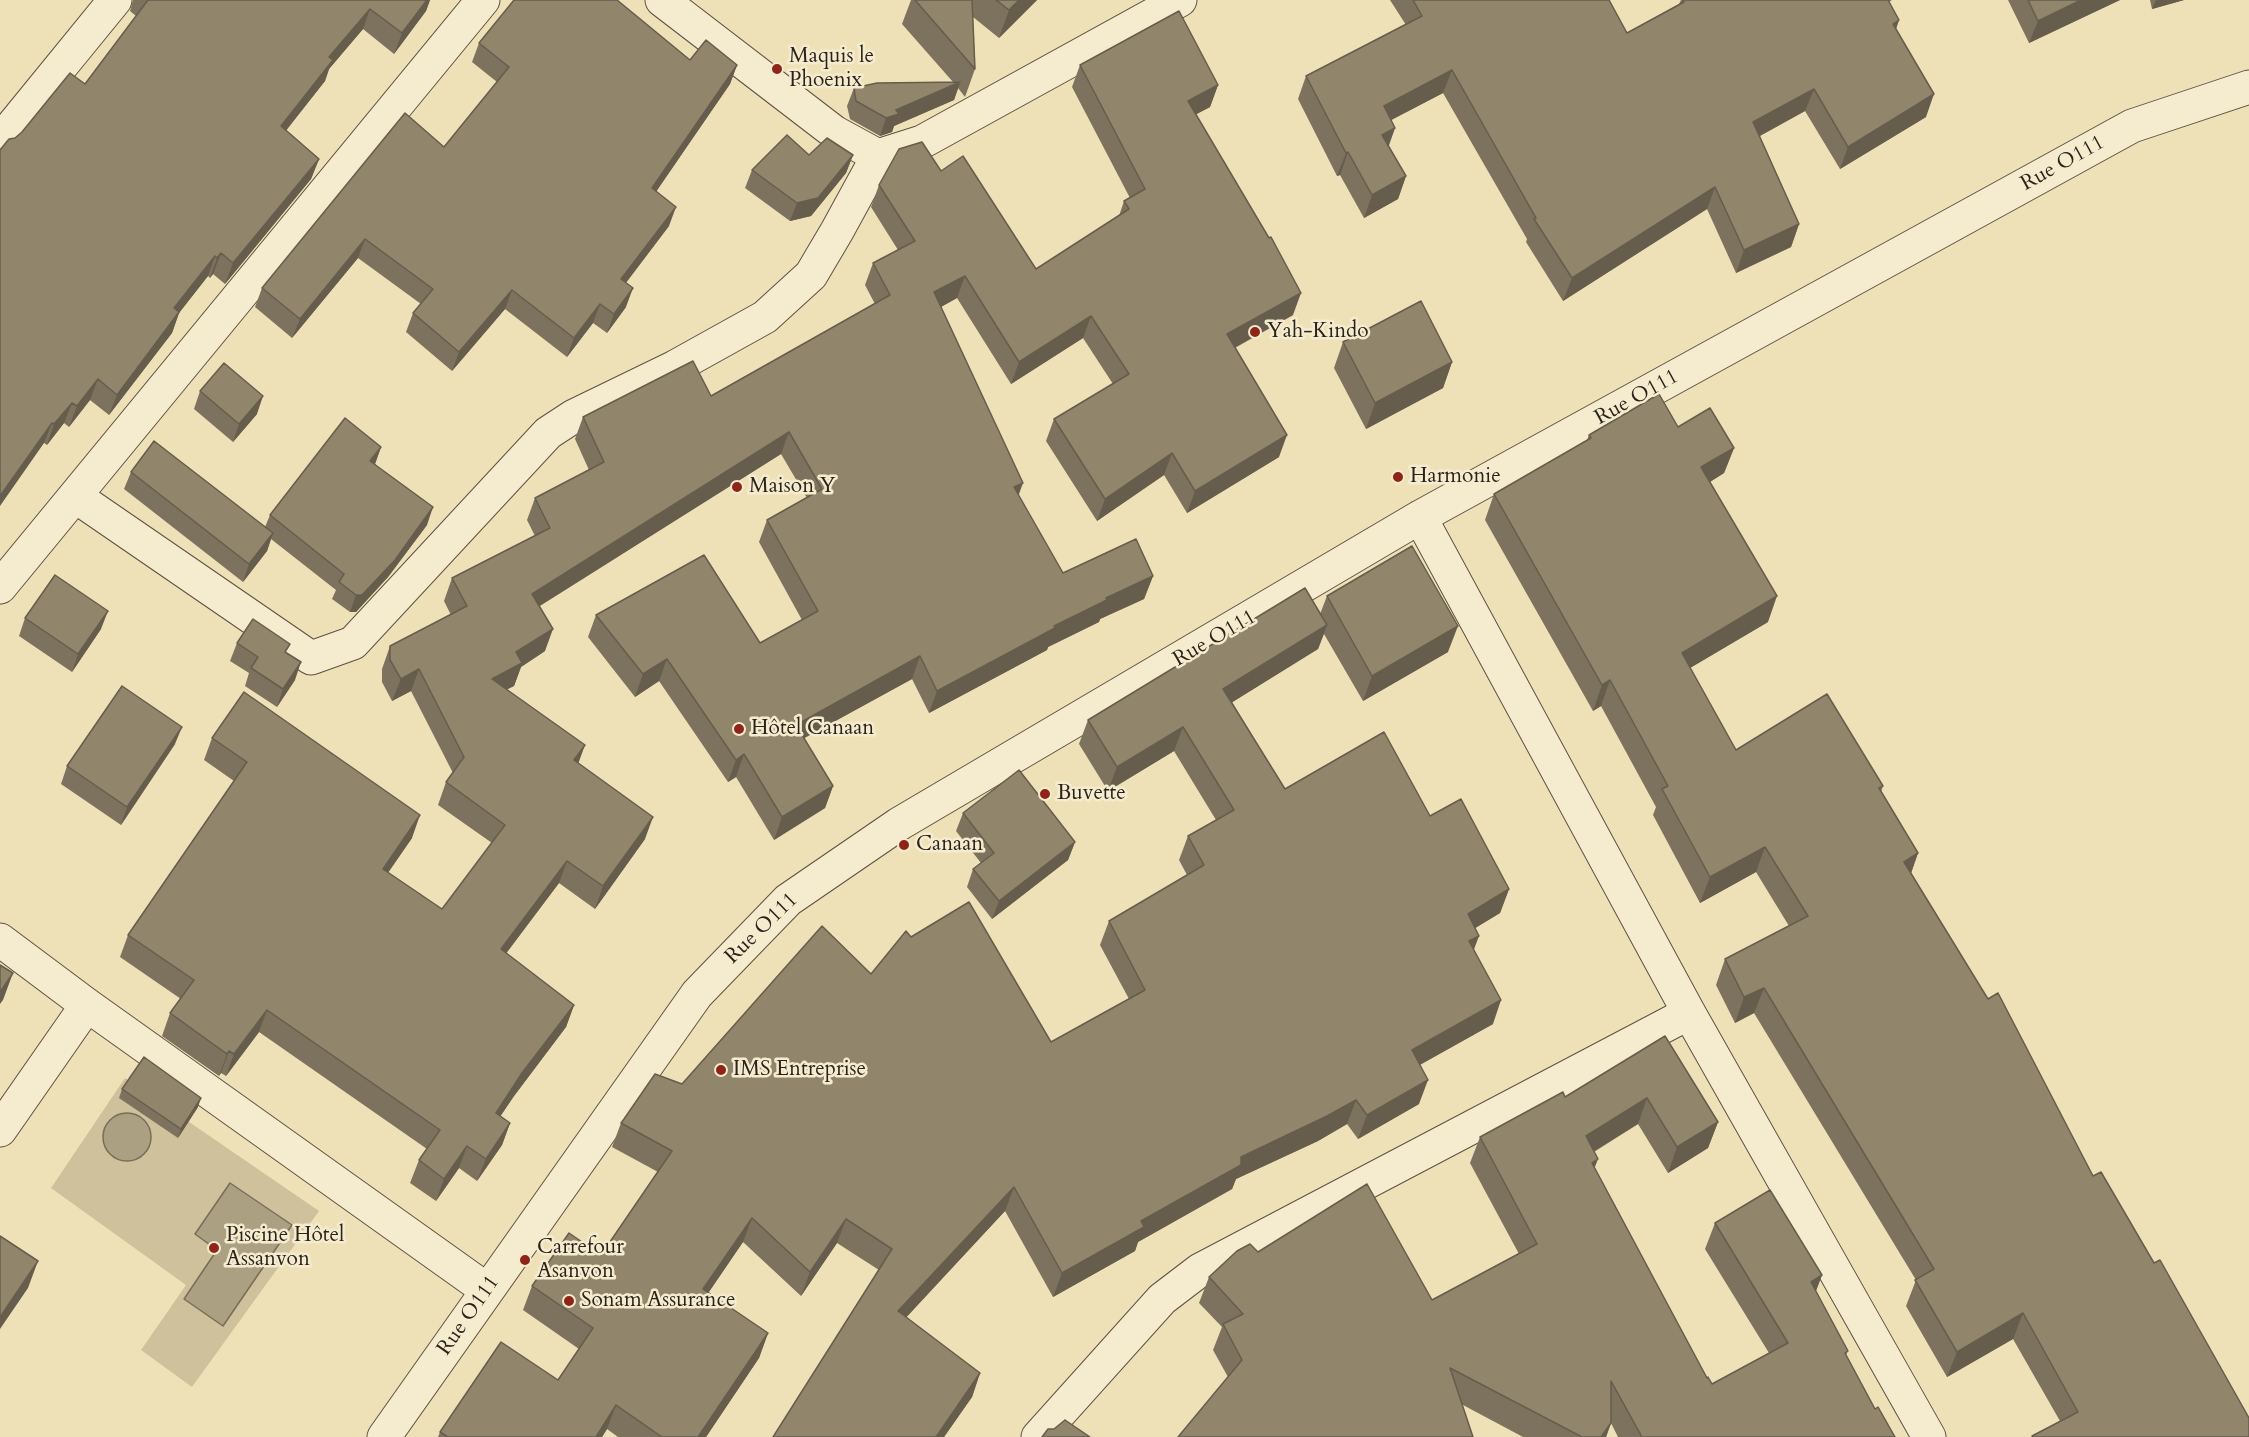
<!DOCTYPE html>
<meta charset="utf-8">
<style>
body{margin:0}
canvas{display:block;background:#efe1b7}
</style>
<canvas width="2249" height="1437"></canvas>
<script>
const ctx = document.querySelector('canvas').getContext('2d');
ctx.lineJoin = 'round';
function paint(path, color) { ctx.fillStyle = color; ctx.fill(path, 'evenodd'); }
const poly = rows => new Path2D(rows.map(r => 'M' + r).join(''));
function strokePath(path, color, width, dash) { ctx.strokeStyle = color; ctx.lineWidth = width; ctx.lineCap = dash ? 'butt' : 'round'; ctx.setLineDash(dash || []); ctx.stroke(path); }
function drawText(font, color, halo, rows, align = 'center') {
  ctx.font = font + ' Cardo,serif'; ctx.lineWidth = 5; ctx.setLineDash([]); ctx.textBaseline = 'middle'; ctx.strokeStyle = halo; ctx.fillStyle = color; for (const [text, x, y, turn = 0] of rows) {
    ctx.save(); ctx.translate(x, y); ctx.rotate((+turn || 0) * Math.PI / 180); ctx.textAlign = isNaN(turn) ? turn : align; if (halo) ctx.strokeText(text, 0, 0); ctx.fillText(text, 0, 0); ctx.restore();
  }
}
paint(poly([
 [125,1078,319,1211,192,1387,141,1350,186,1285,51,1188]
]), '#cec19c');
const water = poly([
 '103 1137a24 24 0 1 1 48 0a24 24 0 1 1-48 0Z',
 [230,1183,292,1225,223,1326,184,1299,217,1250,195,1234,230,1183]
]);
paint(water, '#aca082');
strokePath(water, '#786e58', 1.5);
const minor = poly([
 [662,0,834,132,878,156,922,142,1180,0],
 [0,141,115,0],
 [75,496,311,658,353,643,548,433,574,416,675,367,765,317,811,275,837,231,878,156],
 [1420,517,1689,1013,1929,1437],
 [0,587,483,0],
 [0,940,87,1005,487,1290],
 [0,1130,87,1005],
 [384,1437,697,994,788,900,899,824,1420,517,2132,126,2249,87],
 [1038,1437,1162,1299,1200,1270,1689,1013]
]);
strokePath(minor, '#5c5241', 35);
strokePath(minor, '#f5ecd0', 33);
paint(poly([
 [133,0,430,0,426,11,394,54,363,29,329,69,325,81,286,130,319,159,311,179,225,284,213,274,210,278,208,276,179,313,172,333,109,415,90,400,69,427,64,423,47,445,44,443,15,138,85,84,136,16,130,11],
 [911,0,1037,0,999,38,973,17,975,69,965,97,958,88,954,100,894,126,892,132,880,136,850,119,847,106,854,88,953,82,902,24],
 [1390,0,1609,0,1627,33,1679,4,1681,0,1892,0,1889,2,1899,20,1896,29,1926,117,1840,169,1805,111,1760,136,1799,224,1791,247,1736,273,1707,209,1563,301,1526,242,1527,239,1443,93,1391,120,1395,128,1388,146,1406,176,1398,199,1364,218,1340,175,1337,176,1298,99,1306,76,1406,25],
 [2008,0,2120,0,2029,43],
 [2150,0,2184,0,2152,9],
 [479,43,690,60,737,65,730,84,656,191,669,226,626,283,626,307,607,333,593,323,567,357,505,309,452,371,406,332,413,313,421,304,358,258,292,338,255,307,262,288,444,147,497,82,472,62],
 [1080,65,1218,85,1210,107,1196,114,1293,315,1235,348,1279,457,1187,513,1164,475,1097,521,1046,441,1054,419,1113,384,1083,338,1011,384,957,298,941,307,1018,495,1063,573,1153,576,1144,599,1100,619,1099,622,1048,647,1047,650,929,713,912,679,804,738,833,786,825,808,774,840,736,777,728,782,659,681,635,697,588,637,596,615,760,643,802,620,759,542,767,520,807,498,781,454,539,606,545,651,521,667,514,686,507,689,578,763,645,839,595,909,559,883,506,953,574,1005,566,1027,514,1096,500,1116,510,1123,502,1145,477,1181,459,1168,436,1201,410,1183,419,1160,427,1149,259,1032,226,1076,221,1073,219,1076,162,1036,170,1013,181,999,120,957,128,935,234,781,204,760,212,738,412,838,388,873,442,909,492,843,438,805,446,782,453,773,411,691,392,701,382,682,382,669,390,646,451,615,444,601,452,578,535,536,527,520,535,498,589,470,575,439,583,417,711,396,875,304,865,285,873,263,898,250,871,207,879,185,941,171,1036,269,1119,216,1124,201,1130,198,1072,87],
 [809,155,853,155,846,173,811,216,790,221,745,188,752,170],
 [1343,342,1452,362,1443,388,1366,429,1334,368],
 [200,391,257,414,233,442,194,409],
 [1678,427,1734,448,1724,473,1710,482,1768,622,1690,668,1736,750,1883,786,1881,792,1918,853,1911,873,2249,1437,2032,1437,2060,1421,2013,1339,1947,1377,1906,1306,1916,1280,1754,1013,1735,1023,1716,985,1725,959,1789,926,1756,872,1700,903,1653,815,1656,807,1601,706,1593,711,1485,520,1494,494,1587,440,1589,435],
 [381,447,375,464,427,525,388,577,356,612,350,612,332,599,336,590,271,539,267,551,243,582,124,489,131,472,265,527,270,515],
 [1327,596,1448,652,1363,701,1324,634,1318,649,1232,702,1285,789,1430,816,1509,889,1500,913,1475,928,1474,950,1493,1024,1420,1065,1419,1104,1358,1139,1347,1124,1318,1141,1236,1179,1232,1189,1138,1242,1135,1251,1053,1297,1005,1211,906,1317,980,1373,972,1397,944,1437,773,1437,879,1270,837,1243,801,1296,743,1242,708,1293,768,1333,759,1358,706,1437,618,1437,607,1429,602,1437,438,1437,440,1432,558,1380,579,1349,523,1310,532,1286,601,1255,658,1172,612,1147,621,1123,682,1084,871,974,911,937,1051,1042,1129,999,1100,945,1109,921,1187,875,1179,860,1188,836,1216,820,1174,751,1108,791,1079,744,1088,720,1320,614],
 [25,618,101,629,72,672,19,636],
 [237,643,287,653,295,680,277,707,245,686,249,673,230,661],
 [175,744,121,825,61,784,67,766],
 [963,813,1075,842,1068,860,992,919,967,887,973,869,981,863,956,831],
 [1665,1036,1718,1122,1708,1148,1668,1173,1638,1124,1594,1152,1595,1168,1707,1378,1712,1384,1769,1353,1705,1249,1715,1223,1822,1275,1816,1291,1848,1351,1846,1355,1875,1409,1895,1437,1618,1437,1611,1423,1606,1437,1523,1437,1463,1405,1228,1377,1213,1350,1222,1327,1199,1303,1209,1277,1258,1252,1432,1300,1519,1254,1470,1163,1480,1137,1565,1097],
 [122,1089,198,1107,178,1138,119,1098]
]), '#7d725d');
paint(poly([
 [427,0,430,0,426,11,394,54,402,33],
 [1019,0,1037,0,999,38,1009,10],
 [2081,0,2120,0,2029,43,2038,21],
 [2156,0,2184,0,2152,9],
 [370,9,363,29,329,69,325,81,274,146,281,126,329,57],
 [1899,20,1891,43,1893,24],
 [737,65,730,84,645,208,652,188],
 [1452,70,1443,93,1376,128,1384,106],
 [960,83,954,100,894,126,892,132,880,136,886,118,896,110],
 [1218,85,1210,107,1180,123,1188,101],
 [1814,89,1805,111,1745,144,1753,122],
 [1934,94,1926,117,1840,169,1848,147],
 [1395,128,1387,151,1382,135],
 [1348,152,1340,175,1337,176,1346,153],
 [853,155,846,173,811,216,790,221,797,203],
 [319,159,311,179,225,284,233,263],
 [1406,176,1398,199,1364,218,1372,195],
 [1715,187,1707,209,1563,301,1572,278],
 [676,207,669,226,614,298,621,279],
 [1799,224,1791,247,1736,273,1744,250],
 [365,239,358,258,292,338,300,319],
 [221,253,213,274,210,278,217,258],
 [215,256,208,276,179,313,172,333,109,415,117,395,174,308],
 [965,276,957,298,926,315,934,292],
 [633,288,626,307,607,333,614,314],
 [512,290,505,309,452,371,459,352],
 [1301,293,1293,315,1219,356,1227,334],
 [600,304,593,323,567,357,574,338],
 [1091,316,1083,338,1011,384,1019,362],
 [1452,362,1443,388,1366,429,1375,403],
 [98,379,90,400,69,427,77,406],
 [263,396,257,414,233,442,239,424],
 [72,403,64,423,47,445,54,424],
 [52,423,44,443,0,506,0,496],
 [789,432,781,454,524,616,532,594],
 [1287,435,1279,457,1187,513,1195,491],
 [381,447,375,464,370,461],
 [1734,448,1724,473,1692,493,1701,467],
 [1172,453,1164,475,1097,521,1105,499],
 [1023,483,1015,505,1014,487],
 [433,507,427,525,388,577,356,612,350,612,356,595],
 [273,533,267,551,243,582,249,564],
 [1153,576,1144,599,1100,619,1099,622,1048,647,1047,650,929,713,937,691,1106,598],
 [1777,596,1768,622,1673,678,1682,653],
 [108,611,101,629,72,672,78,654],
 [1327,625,1318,649,1215,713,1223,689],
 [1458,626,1448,652,1363,701,1372,676],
 [553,629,545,651,521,667,514,686,484,701,492,679,516,652],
 [920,656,912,679,788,747,796,725],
 [667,659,659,681,635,697,643,674],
 [301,662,295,680,277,707,283,689],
 [419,669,411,691,392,701,401,679],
 [1610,680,1601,706,1593,711,1602,685],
 [182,727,175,744,121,825,127,807],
 [1183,727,1174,751,1108,791,1117,767],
 [585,745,577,767,574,760],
 [744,754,736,777,728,782,736,760],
 [833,786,825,808,774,840,782,817],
 [420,815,412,838,375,891,383,869],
 [653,817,645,839,595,909,603,886],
 [1075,842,1068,860,992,919,999,901],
 [1765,847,1756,872,1700,903,1710,877],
 [1918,853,1909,879,1904,862],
 [567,861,559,883,493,971,501,949],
 [1509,889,1500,913,1459,938,1468,914],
 [1479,936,1470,960,1469,941],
 [13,973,3,1000,0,1004,0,992],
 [1764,988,1754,1013,1735,1023,1744,997],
 [1501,1000,1493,1024,1403,1074,1412,1050],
 [574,1005,566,1027,514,1096,488,1135,496,1113,522,1073],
 [267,1010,259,1032,226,1076,234,1054],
 [229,1051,221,1073,219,1076,227,1054],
 [1428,1080,1419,1104,1358,1139,1367,1115],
 [201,1098,198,1107,178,1138,181,1129],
 [1647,1098,1638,1124,1576,1162,1586,1136],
 [1356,1100,1347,1124,1318,1141,1236,1179,1232,1189,1138,1242,1135,1251,1053,1297,1062,1273,1141,1221,1241,1157],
 [1718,1122,1708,1148,1668,1173,1677,1147],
 [510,1123,502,1145,477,1181,486,1159],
 [467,1146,459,1168,436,1201,444,1179],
 [1598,1159,1588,1185,1592,1163],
 [1014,1187,1005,1211,890,1335,898,1311],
 [752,1218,743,1242,694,1314,703,1289],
 [846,1219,837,1243,801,1296,810,1272],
 [38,1261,28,1288,0,1329,0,1317],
 [1822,1275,1812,1301,1811,1282],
 [2023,1313,2013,1339,1947,1377,1957,1352],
 [768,1333,759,1358,706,1437,698,1437],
 [980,1373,972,1397,944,1437,936,1437],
 [616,1405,607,1429,602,1437,596,1437],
 [1611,1423,1606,1437,1601,1437]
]), '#665d4c');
const building = poly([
 [148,0,427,0,402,33,370,9,329,57,333,60,281,126,319,159,233,263,221,253,217,258,215,256,174,308,179,312,117,395,98,379,77,406,72,403,54,424,52,423,0,496,0,150,9,139,15,138,22,132,70,73,85,84,148,0],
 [514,0,617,0,690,60,706,40,737,65,652,188,676,207,621,279,633,288,614,314,600,304,574,338,512,290,459,352,413,313,433,289,365,239,300,319,262,288,405,113,444,147,509,67,479,43,514,0],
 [915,0,972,0,975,69,915,0],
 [996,0,1019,0,1009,10,996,0],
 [1413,0,1609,0,1627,33,1684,2,1683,0,1888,0,1899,20,1893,24,1934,94,1848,147,1814,89,1753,122,1799,224,1744,250,1715,187,1572,278,1534,219,1536,218,1452,70,1384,106,1395,128,1382,135,1406,176,1372,195,1348,152,1346,153,1306,76,1422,16,1413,0],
 [2028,0,2081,0,2038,21,2028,0],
 [1179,11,1218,85,1188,101,1269,238,1271,237,1301,293,1227,334,1287,435,1195,491,1172,453,1105,499,1054,419,1129,374,1091,316,1019,362,965,276,934,292,1023,483,1014,487,1063,573,1136,539,1153,576,1106,598,1107,600,1054,626,1055,628,937,691,920,656,796,725,833,786,782,817,744,754,736,760,667,659,643,674,596,615,704,555,760,643,818,611,767,520,822,489,789,432,532,594,553,629,516,652,522,663,492,679,585,745,574,760,653,817,603,886,567,861,501,949,574,1005,522,1073,496,1113,510,1123,486,1159,467,1146,444,1179,419,1160,440,1130,267,1010,234,1054,229,1051,227,1054,170,1013,194,980,128,935,247,762,212,738,244,692,420,815,383,869,442,909,505,825,446,782,464,757,419,669,401,679,390,660,390,646,467,606,452,578,550,528,535,498,604,462,583,417,693,361,711,396,890,295,873,263,915,241,879,185,899,149,922,142,941,171,963,156,1036,269,1129,209,1124,201,1145,189,1080,65,1179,11],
 [960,82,896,110,899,114,886,118,856,101,854,88,877,83,960,82],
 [787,135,809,155,827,138,853,155,818,198,797,203,752,170,787,135],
 [1421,301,1452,362,1375,403,1343,342,1421,301],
 [224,363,263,396,239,424,200,391,224,363],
 [1659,394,1678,427,1710,408,1734,448,1701,467,1777,596,1682,653,1736,750,1827,694,1883,786,1879,788,1918,853,1904,862,1988,999,1998,993,2093,1176,2101,1172,2154,1263,2160,1260,2249,1418,2249,1437,2033,1437,2032,1436,2078,1412,2023,1313,1957,1352,1915,1280,1934,1269,1764,988,1744,997,1725,959,1808,916,1765,847,1710,877,1662,789,1668,786,1610,680,1602,685,1494,494,1591,438,1589,435,1659,394],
 [345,418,381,447,370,461,433,507,395,560,362,595,356,595,339,582,344,574,270,515,345,418],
 [154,441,273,533,249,564,131,472,154,441],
 [1412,546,1458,626,1372,676,1327,596,1412,546],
 [55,575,108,611,78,654,25,618,55,575],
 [1305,588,1327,625,1223,689,1285,789,1384,732,1430,816,1461,799,1509,889,1468,914,1479,936,1469,941,1501,1000,1412,1050,1428,1080,1367,1115,1356,1100,1327,1116,1241,1157,1241,1165,1141,1221,1144,1227,1062,1273,1014,1187,898,1311,980,1373,936,1437,773,1437,892,1249,846,1219,810,1272,752,1218,703,1289,768,1333,698,1437,662,1437,616,1405,596,1437,448,1437,440,1432,501,1342,558,1380,593,1328,532,1286,569,1233,601,1255,672,1151,621,1123,624,1119,655,1074,682,1084,822,926,871,974,906,931,911,937,969,902,1051,1042,1145,990,1109,921,1204,865,1188,836,1234,810,1183,727,1117,767,1088,720,1305,588],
 [253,619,290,644,285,652,301,662,283,689,251,668,258,657,237,643,253,619],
 [122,686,182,727,127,807,67,766,122,686],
 [1019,770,1075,842,999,901,973,869,994,853,963,813,1019,770],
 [0,965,13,973,0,992,0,965],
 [1665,1036,1718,1122,1677,1147,1647,1098,1586,1136,1598,1159,1592,1163,1707,1378,1708,1377,1712,1384,1788,1343,1715,1223,1770,1190,1822,1275,1811,1282,1848,1351,1845,1353,1875,1409,1878,1407,1895,1437,1642,1437,1611,1381,1611,1423,1601,1437,1582,1437,1450,1368,1473,1437,1178,1437,1242,1360,1223,1324,1243,1314,1209,1277,1237,1251,1250,1244,1258,1252,1367,1184,1432,1300,1537,1244,1480,1137,1563,1092,1565,1097,1665,1036],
 [144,1057,201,1098,181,1129,122,1089,144,1057],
 [0,1236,38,1261,0,1317,0,1236],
 [1065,1420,1090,1437,1042,1437,1048,1429,1054,1429,1065,1420]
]);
paint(building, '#91856c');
strokePath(building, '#665d4c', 1.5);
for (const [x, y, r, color] of [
 [777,69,6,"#8f2418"],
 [1255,332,6,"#8f2418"],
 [1398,477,6,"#8f2418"],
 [737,487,6,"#8f2418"],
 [739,729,6,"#8f2418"],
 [1045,794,6,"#8f2418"],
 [904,845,6,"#8f2418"],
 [721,1070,6,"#8f2418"],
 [214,1248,6,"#8f2418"],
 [525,1260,6,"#8f2418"],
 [569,1301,6,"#8f2418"]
]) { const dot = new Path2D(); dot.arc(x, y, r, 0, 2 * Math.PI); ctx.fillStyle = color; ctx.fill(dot); strokePath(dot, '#f5ecd0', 2); }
drawText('21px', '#2b221a', '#f5ecd0', [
 ["Maquis le",789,57],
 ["Phoenix",789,81],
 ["Yah-Kindo",1267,332],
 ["Harmonie",1410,477],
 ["Maison Y",749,487],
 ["Hôtel Canaan",751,729],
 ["Buvette",1057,794],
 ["Canaan",916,845],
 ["IMS Entreprise",733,1070],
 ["Piscine Hôtel",226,1236],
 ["Assanvon",226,1260],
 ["Carrefour",537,1248],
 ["Asanvon",537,1272],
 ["Sonam Assurance",581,1301]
], 'left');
drawText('21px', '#2b221a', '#f5ecd0', [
 ["Rue O111",2063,164,-29],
 ["Rue O111",1637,398,-29],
 ["Rue O111",1215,639,-30],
 ["Rue O111",762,929,-44],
 ["Rue O111",469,1316,-55]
]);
</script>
